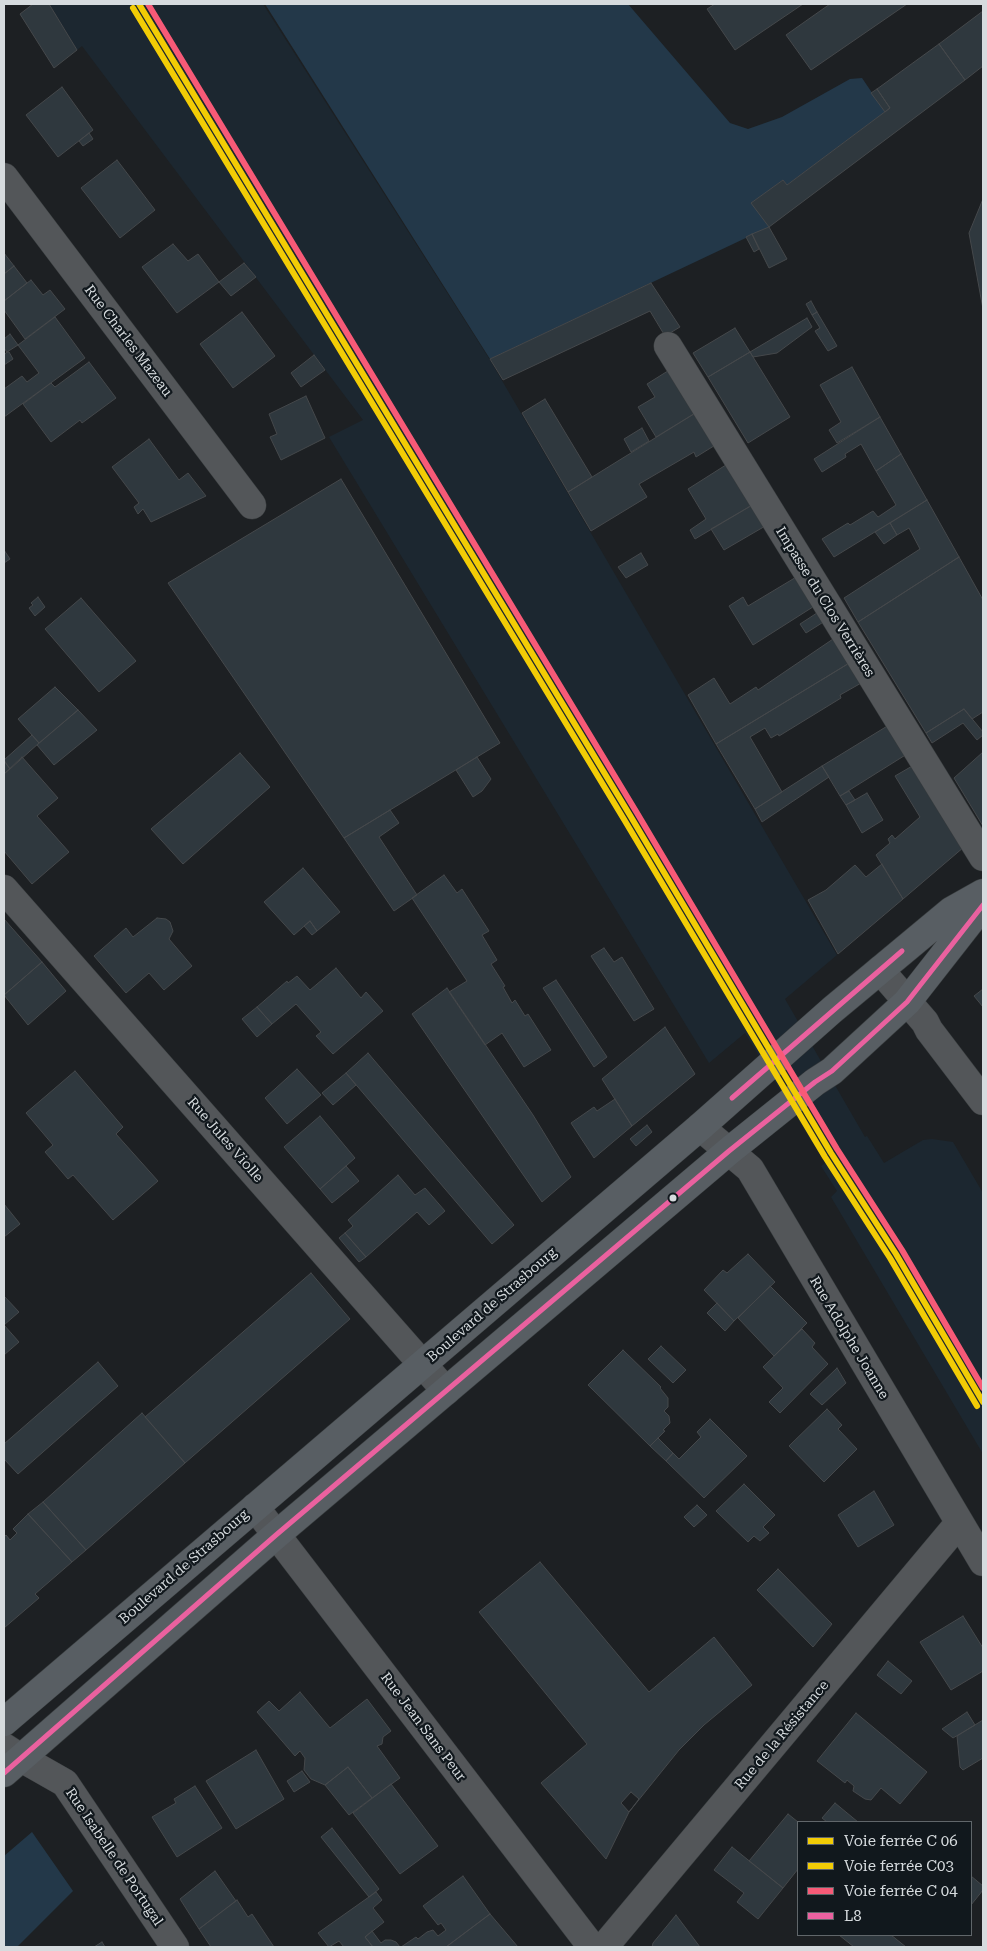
<!DOCTYPE html>
<meta charset="utf-8">
<style>
body{margin:0}
#map{position:relative;width:987px;height:1951px;overflow:hidden;background:#1d2023;font-family:"Roboto Serif",serif}
canvas{display:block}
.frame{position:absolute;inset:0;border:5px solid #d6dbde;pointer-events:none}
.legend{position:absolute;left:797px;top:1821px;width:175px;height:115px;box-sizing:border-box;background:#11181d;border:1px solid #60666a;margin:0;padding:6px 9px;list-style:none;font-size:15px;color:#d6dbde}
.legend li{display:flex;align-items:center;gap:10px;height:25px}
.legend b{width:25px;border:1px solid #60666a}
</style>
<div id="map">
<canvas width="987" height="1951"></canvas>
<div class="frame"></div>
<ul class="legend">
<li><b style="height:6px;background:#f2cc05"></b>Voie ferrée C 06</li>
<li><b style="height:6px;background:#f2cc05"></b>Voie ferrée C03</li>
<li><b style="height:6px;background:#f75a77"></b>Voie ferrée C 04</li>
<li><b style="height:6px;background:#ea619f"></b>L8</li>
</ul>
</div>
<script>
const ctx = document.querySelector('canvas').getContext('2d');
ctx.lineJoin = 'round';
function paint(path, color) { ctx.fillStyle = color; ctx.fill(path, 'evenodd'); }
const poly = rows => new Path2D(rows.map(r => 'M' + r).join(''));
function strokePath(path, color, width, dash) { ctx.strokeStyle = color; ctx.lineWidth = width; ctx.lineCap = dash ? 'butt' : 'round'; ctx.setLineDash(dash || []); ctx.stroke(path); }
function drawText(font, color, halo, rows, align = 'center') {
  ctx.font = font + ' "Roboto Serif",serif'; ctx.lineWidth = 4.5; ctx.setLineDash([]); ctx.textBaseline = 'middle'; ctx.strokeStyle = halo; ctx.fillStyle = color; for (const [text, x, y, turn = 0] of rows) {
    ctx.save(); ctx.translate(x, y); ctx.rotate((+turn || 0) * Math.PI / 180); ctx.textAlign = isNaN(turn) ? turn : align; if (halo) ctx.strokeText(text, 0, 0); ctx.fillText(text, 0, 0); ctx.restore();
  }
}
paint(poly([
 [49,4,263,4,490,360,837,955,785,999,865,1137,867,1136,884,1163,923,1140,932,1139,953,1142,983,1193,983,1454,831,1197,837,1191,821,1166,825,1163,745,1033,709,1063,329,437,363,420,82,46,77,50]
]), '#1c2730');
paint(poly([
 [265,4,628,4,730,123,748,129,782,117,850,79,862,78,885,112,787,185,783,180,752,203,769,227,490,359],
 [32,1832,73,1891,17,1947,4,1947,4,1856]
]), '#233849');
const building = poly([
 [33,4,49,4,77,50,54,68,20,14,33,4],
 [715,4,803,4,735,50,707,9,715,4],
 [830,4,907,4,811,70,786,35,830,4],
 [983,11,983,66,965,80,939,44,983,11],
 [939,44,965,80,769,227,751,203,783,180,787,185,890,108,877,89,939,44],
 [62,87,93,130,58,157,26,115,62,87],
 [877,89,890,108,885,112,871,93,877,89],
 [89,133,93,139,83,146,79,141,89,133],
 [117,160,155,210,120,238,81,188,117,160],
 [983,199,983,309,969,233,983,199],
 [769,227,787,259,769,268,752,234,769,227],
 [752,234,759,249,754,252,746,237,752,234],
 [173,244,188,261,198,254,219,282,177,313,142,267,173,244],
 [4,253,14,266,4,274,4,253],
 [244,263,256,277,231,296,219,282,244,263],
 [14,266,27,283,4,301,4,274,14,266],
 [31,280,43,295,50,290,65,309,25,339,4,310,4,301,31,280],
 [651,283,680,327,665,336,650,311,503,380,490,359,651,283],
 [811,301,817,312,812,315,806,304,811,301],
 [242,312,275,356,233,388,200,344,242,312],
 [817,312,837,346,828,351,815,331,820,328,812,315,817,312],
 [55,317,85,358,4,417,4,389,22,376,27,382,39,373,18,345,55,317],
 [807,318,812,327,777,353,753,357,750,352,807,318],
 [735,328,750,352,708,377,693,353,735,328],
 [10,334,18,345,7,352,4,348,4,339,10,334],
 [7,352,9,352,13,359,4,365,4,355,7,352],
 [750,352,790,417,748,443,708,377,750,352],
 [314,355,325,370,301,387,291,373,314,355],
 [89,362,116,398,82,423,80,420,51,442,23,404,51,383,55,387,89,362],
 [852,367,880,417,837,443,829,430,841,422,820,385,852,367],
 [671,369,697,412,656,437,638,407,655,397,647,384,671,369],
 [306,396,325,438,281,460,270,437,277,434,269,414,306,396],
 [545,399,592,477,568,492,522,413,545,399],
 [697,412,717,444,696,457,694,452,639,484,647,497,591,531,568,492,697,412],
 [880,417,901,454,876,471,861,444,845,454,846,457,822,472,814,459,880,417],
 [642,428,649,441,631,452,624,439,642,428],
 [149,439,179,480,188,473,206,496,151,522,143,509,138,514,134,507,139,503,112,467,149,439],
 [901,454,927,500,834,557,822,539,848,523,850,525,873,511,878,517,896,505,876,471,901,454],
 [729,463,754,504,695,539,690,530,706,519,688,489,729,463],
 [341,479,500,743,344,838,168,583,341,479],
 [927,500,959,557,858,622,844,598,920,549,909,528,897,535,890,523,927,500],
 [754,504,767,525,724,550,711,529,754,504],
 [890,523,897,535,884,544,875,532,890,523],
 [4,550,10,559,4,563,4,550],
 [641,553,648,565,626,578,618,567,641,553],
 [959,557,983,600,983,712,972,719,964,709,926,733,858,622,959,557],
 [798,576,816,605,753,645,729,606,743,597,748,606,798,576],
 [38,597,45,607,35,616,29,608,33,605,31,603,38,597],
 [81,598,136,661,99,692,45,629,81,598],
 [820,611,825,621,806,633,800,624,820,611],
 [836,637,851,662,716,744,688,695,714,678,730,704,756,687,758,690,836,637],
 [851,662,863,682,840,695,841,698,779,736,778,734,771,738,765,728,750,737,782,792,755,809,716,744,851,662],
 [55,687,78,710,39,743,18,719,55,687],
 [964,709,983,732,983,735,977,740,963,723,932,743,926,733,964,709],
 [78,710,97,730,54,765,37,745,78,710],
 [889,725,907,754,840,796,822,766,889,725],
 [32,735,39,743,10,769,4,760,32,735],
 [983,752,983,826,954,778,983,752],
 [240,753,270,787,183,864,151,829,240,753],
 [22,757,58,798,37,816,69,852,32,884,4,851,4,774,22,757],
 [477,757,491,779,482,791,473,797,456,770,477,757],
 [4,761,10,769,4,774,4,761],
 [914,765,964,847,903,899,876,855,890,843,888,839,892,835,895,839,920,817,895,776,914,765],
 [822,766,829,777,762,822,755,809,822,766],
 [849,791,855,800,846,805,840,796,849,791],
 [867,793,883,820,862,833,846,805,867,793],
 [390,810,399,823,379,837,417,895,394,911,344,838,390,810],
 [882,864,903,899,838,954,808,900,826,890,855,865,866,877,882,864],
 [303,868,340,912,317,931,310,921,294,935,264,902,303,868],
 [444,875,457,893,462,889,489,931,482,935,497,960,491,964,505,986,503,987,512,1003,515,1000,525,1016,528,1014,551,1050,524,1067,502,1033,485,1045,449,992,467,981,412,898,444,875],
 [157,918,166,919,170,922,173,931,169,939,192,966,164,990,149,973,126,993,94,956,126,928,133,937,157,918],
 [4,919,42,962,4,995,4,919],
 [310,921,317,931,312,935,304,926,310,921],
 [604,948,614,962,622,957,654,1009,634,1021,591,956,604,948],
 [42,962,66,991,28,1025,4,995,42,962],
 [336,968,361,998,366,992,383,1011,333,1054,316,1036,321,1032,296,1004,272,1024,257,1007,287,981,288,983,297,976,310,990,336,968],
 [556,980,607,1057,594,1067,543,988,556,980],
 [447,988,533,1115,571,1177,542,1202,412,1014,447,988],
 [983,989,983,1007,974,996,983,989],
 [257,1007,272,1024,257,1037,242,1019,257,1007],
 [665,1027,695,1074,632,1126,602,1079,665,1027],
 [368,1053,514,1225,492,1244,346,1073,368,1053],
 [297,1069,321,1095,287,1124,265,1098,297,1069],
 [75,1071,123,1127,116,1134,158,1181,113,1220,73,1175,68,1179,45,1152,53,1145,26,1113,75,1071],
 [346,1073,356,1085,333,1105,322,1093,346,1073],
 [615,1099,632,1126,594,1158,571,1123,594,1107,597,1111,615,1099],
 [320,1116,355,1158,320,1189,284,1147,320,1116],
 [647,1125,652,1132,636,1146,630,1139,647,1125],
 [346,1166,359,1181,332,1203,320,1189,346,1166],
 [398,1175,415,1195,425,1188,445,1211,429,1225,417,1212,366,1257,345,1233,353,1226,348,1220,398,1175],
 [4,1204,20,1224,4,1237,4,1204],
 [345,1233,366,1257,359,1262,339,1238,345,1233],
 [748,1254,775,1282,734,1321,704,1290,723,1270,727,1273,748,1254],
 [311,1273,350,1319,185,1463,145,1417,311,1273],
 [770,1286,807,1323,774,1356,738,1318,770,1286],
 [4,1296,19,1312,4,1325,19,1342,4,1355,4,1296],
 [717,1303,734,1321,725,1331,707,1313,717,1303],
 [802,1329,815,1343,812,1347,828,1364,780,1413,769,1402,783,1388,763,1367,802,1329],
 [661,1346,686,1370,673,1383,648,1359,661,1346],
 [623,1350,661,1387,660,1388,668,1398,668,1407,664,1411,669,1416,670,1423,663,1430,665,1431,650,1446,588,1385,623,1350],
 [98,1362,118,1386,18,1474,4,1459,4,1444,98,1362],
 [837,1368,846,1383,822,1405,810,1394,837,1368],
 [827,1409,842,1425,838,1429,857,1449,824,1482,789,1446,827,1409],
 [142,1413,185,1463,86,1550,43,1502,142,1413],
 [710,1419,747,1456,704,1498,666,1461,673,1453,679,1459,701,1437,697,1432,710,1419],
 [658,1438,673,1453,666,1461,650,1446,658,1438],
 [744,1484,775,1515,763,1527,769,1533,760,1541,754,1536,748,1542,716,1511,744,1484],
 [874,1491,894,1525,858,1547,838,1515,874,1491],
 [43,1502,86,1550,72,1562,28,1514,43,1502],
 [697,1505,707,1515,694,1527,684,1517,697,1505],
 [28,1514,72,1562,35,1594,39,1598,4,1628,4,1537,6,1535,10,1540,17,1533,13,1529,28,1514],
 [540,1562,649,1692,714,1637,752,1685,704,1725,679,1750,629,1812,606,1859,541,1783,587,1744,479,1612,540,1562],
 [778,1569,832,1624,813,1647,757,1590,778,1569],
 [963,1616,983,1648,983,1671,951,1690,920,1642,963,1616],
 [888,1661,912,1681,901,1694,877,1675,888,1661],
 [300,1692,330,1728,367,1699,391,1731,383,1737,382,1744,377,1746,400,1778,372,1798,348,1767,325,1785,311,1779,304,1770,305,1758,300,1751,295,1756,257,1712,269,1701,279,1711,300,1692],
 [967,1712,975,1725,953,1738,942,1729,967,1712],
 [856,1713,927,1772,900,1804,881,1788,871,1800,865,1799,853,1791,854,1786,847,1780,845,1783,817,1761,856,1713],
 [983,1720,983,1758,963,1770,960,1767,957,1736,983,1720],
 [256,1750,284,1799,236,1829,206,1781,256,1750],
 [348,1767,372,1798,349,1815,325,1785,348,1767],
 [302,1771,310,1782,294,1792,287,1781,302,1771],
 [391,1784,438,1846,400,1874,353,1813,391,1784],
 [195,1786,222,1828,177,1857,152,1817,176,1803,174,1799,195,1786],
 [631,1792,639,1799,629,1812,621,1803,631,1792],
 [835,1803,858,1822,827,1822,822,1818,835,1803],
 [788,1814,798,1822,798,1869,783,1888,749,1861,788,1814],
 [332,1828,379,1889,369,1897,321,1837,332,1828],
 [732,1847,783,1888,758,1919,737,1902,744,1893,714,1870,732,1847],
 [215,1871,236,1901,199,1929,180,1899,215,1871],
 [463,1876,490,1914,446,1947,401,1947,416,1937,418,1939,427,1932,433,1930,438,1936,446,1930,441,1923,438,1925,423,1906,463,1876],
 [971,1876,983,1886,983,1890,971,1905,971,1876],
 [376,1892,382,1900,373,1908,384,1922,365,1937,373,1947,344,1947,339,1941,329,1947,318,1933,376,1892],
 [237,1900,248,1917,252,1914,274,1947,211,1947,199,1929,237,1900],
 [490,1914,518,1947,446,1947,490,1914],
 [676,1915,700,1947,652,1947,653,1943,676,1915],
 [372,1931,381,1943,385,1940,391,1940,396,1942,400,1947,373,1947,365,1937,372,1931],
 [839,1935,891,1935,906,1947,854,1947,839,1935],
 [102,1942,105,1947,94,1947,102,1942]
]);
paint(building, '#2f383e');
strokePath(building, '#45484b', 1);
const street = poly([
 [4,177,252,505],
 [668,346,983,857],
 [4,889,446,1391],
 [880,970,925,1022,929,1030,983,1101],
 [700,1127,750,1169,983,1562],
 [255,1507,592,1947],
 [4,1747,21,1758,65,1783,175,1947],
 [604,1947,959,1523]
]);
const secondary = poly([
 [4,1722,700,1127,832,1010,951,911,983,893],
 [4,1773,276,1535,729,1151,815,1082,832,1071,907,1002,983,905]
]);
strokePath(street, '#383c3e', 29);
strokePath(secondary, '#383c3e', 29);
strokePath(street, '#535659', 28);
strokePath(secondary, '#585e63', 28);
strokePath(poly([
 [732,1098,902,951],
 [4,1773,276,1535,729,1151,815,1082,832,1071,907,1002,983,905]
]), '#ea619f', 5);
strokePath(poly([
 [139,4,631,817,831,1153,896,1254,983,1402]
]), '#f2cc05', 6);
strokePath(poly([
 [133,8,625,821,825,1157,890,1258,977,1406]
]), '#f2cc05', 6);
strokePath(poly([
 [148,4,637,813,837,1149,902,1250,983,1388]
]), '#f75a77', 6);
for (const [x, y, r, color] of [
 [673,1198,4.5,"#d6dbde"]
]) { const dot = new Path2D(); dot.arc(x, y, r, 0, 2 * Math.PI); ctx.fillStyle = color; ctx.fill(dot); strokePath(dot, '#11181d', 2); }
drawText('14px', '#d6dbde', '#11181d', [
 ["Rue Charles Mazeau",128,341,53],
 ["Impasse du Clos Verrières",825,602,58],
 ["Rue Jules Violle",225,1140,49],
 ["Boulevard de Strasbourg",492,1305,-41],
 ["Rue Adolphe Joanne",849,1338,59],
 ["Boulevard de Strasbourg",184,1567,-41],
 ["Rue Jean Sans Peur",423,1727,53],
 ["Rue de la Résistance",782,1735,-50],
 ["Rue Isabelle de Portugal",114,1857,56]
]);
</script>
